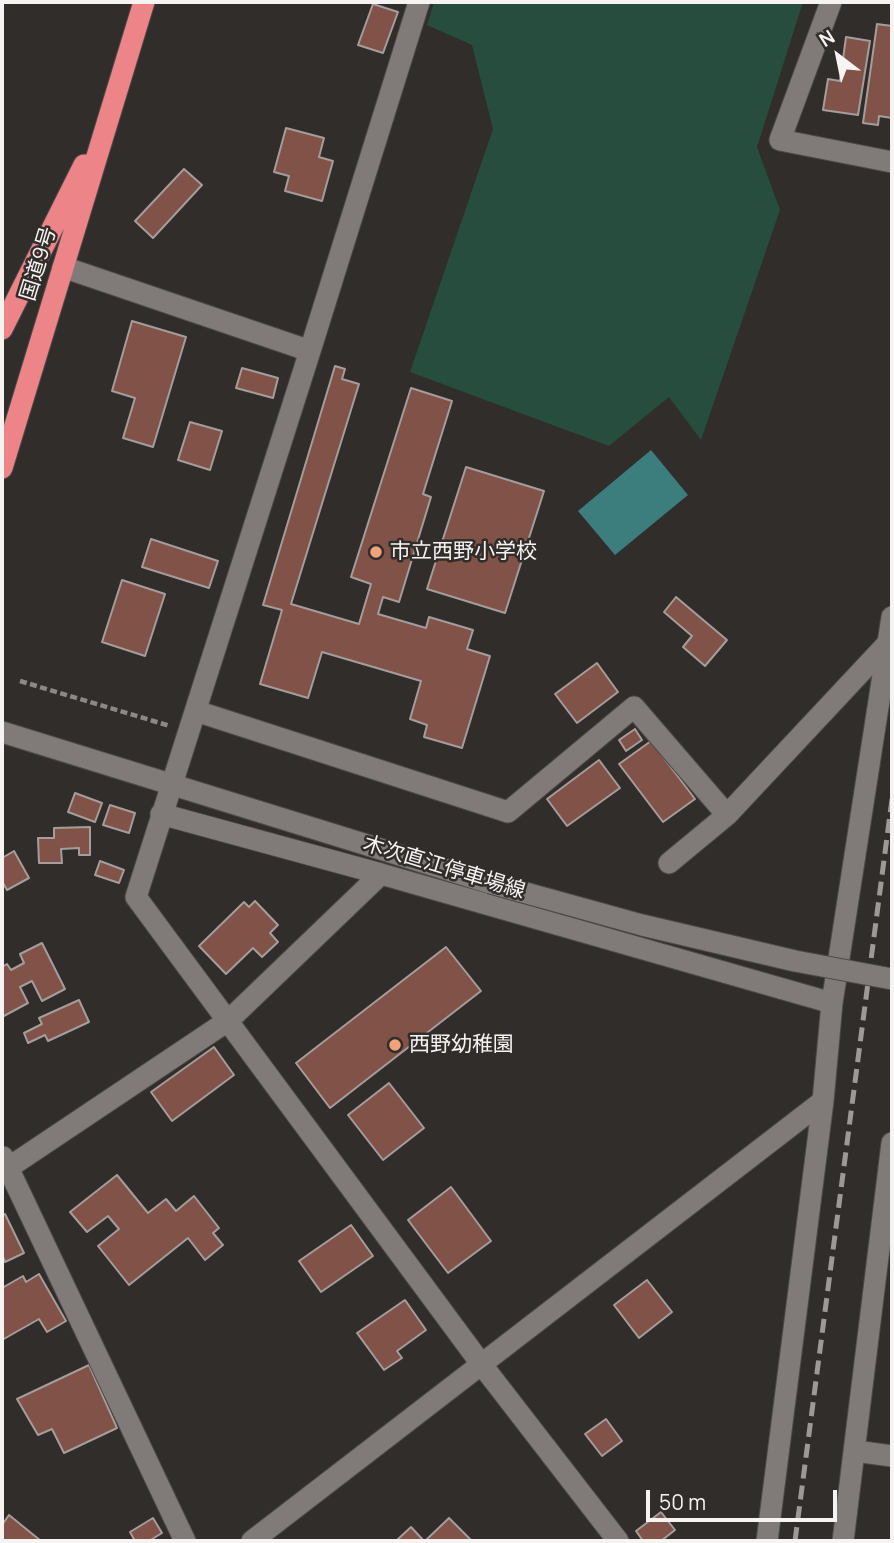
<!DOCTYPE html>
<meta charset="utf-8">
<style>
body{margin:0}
#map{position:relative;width:894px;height:1543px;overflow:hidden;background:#312d2b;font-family:Manrope,sans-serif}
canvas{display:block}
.frame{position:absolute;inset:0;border:4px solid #f6f3f2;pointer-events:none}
.north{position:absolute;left:803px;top:21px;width:70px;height:70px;-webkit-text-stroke:5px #312d2b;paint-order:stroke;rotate:328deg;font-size:19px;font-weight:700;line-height:28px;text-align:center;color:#f6f3f2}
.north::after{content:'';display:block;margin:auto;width:24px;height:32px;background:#f6f3f2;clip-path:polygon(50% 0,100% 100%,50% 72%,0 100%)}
.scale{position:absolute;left:646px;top:1490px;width:191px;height:32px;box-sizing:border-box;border:4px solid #f6f3f2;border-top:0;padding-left:9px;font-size:21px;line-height:24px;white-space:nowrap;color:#f6f3f2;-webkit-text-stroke:5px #312d2b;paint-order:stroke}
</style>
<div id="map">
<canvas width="894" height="1543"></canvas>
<div class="frame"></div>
<div class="north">N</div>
<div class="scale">50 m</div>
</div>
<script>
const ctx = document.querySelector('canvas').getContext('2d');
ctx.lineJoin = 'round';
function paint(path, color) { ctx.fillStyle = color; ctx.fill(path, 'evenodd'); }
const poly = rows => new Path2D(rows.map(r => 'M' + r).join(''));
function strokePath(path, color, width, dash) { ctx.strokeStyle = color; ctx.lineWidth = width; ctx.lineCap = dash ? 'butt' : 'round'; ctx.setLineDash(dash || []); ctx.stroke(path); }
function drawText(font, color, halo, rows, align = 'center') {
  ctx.font = font + ' Manrope,"Noto Sans JP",sans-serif'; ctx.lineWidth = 5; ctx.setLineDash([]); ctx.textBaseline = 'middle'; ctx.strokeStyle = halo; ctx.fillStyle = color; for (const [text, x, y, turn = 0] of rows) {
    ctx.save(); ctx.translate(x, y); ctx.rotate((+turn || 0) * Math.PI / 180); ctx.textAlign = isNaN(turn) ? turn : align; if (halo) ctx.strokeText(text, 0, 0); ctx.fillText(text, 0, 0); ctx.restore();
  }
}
paint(poly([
 [434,2,803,2,757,147,780,210,701,440,669,397,609,446,410,372,493,129,472,45,427,25]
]), '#264d3d');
paint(poly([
 [651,450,688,495,615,555,578,511]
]), '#3c7e7d');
const building = poly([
 [373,4,398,12,383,53,358,45,373,4],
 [877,24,892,26,892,118,879,116,878,125,863,123,877,24],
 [846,37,870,41,858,115,823,110,828,79,840,81,846,37],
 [286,128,324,138,319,157,333,161,322,201,285,191,289,176,274,172,286,128],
 [184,169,202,185,153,238,135,221,184,169],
 [132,321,186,337,153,447,123,438,135,398,112,391,132,321],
 [335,366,345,369,342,379,359,384,291,604,359,624,371,584,351,577,411,388,452,401,423,494,431,497,399,602,383,597,378,614,426,628,429,617,473,630,467,649,490,656,462,748,424,737,427,725,410,719,421,681,322,652,308,698,260,684,282,610,263,605,335,366],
 [242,368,278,378,273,398,236,388,242,368],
 [190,422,222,431,210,470,178,460,190,422],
 [466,467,544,491,505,613,427,589,466,467],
 [151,539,218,561,209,588,142,567,151,539],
 [122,580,165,594,145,656,102,642,122,580],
 [676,597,727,640,705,666,683,647,692,636,664,612,676,597],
 [597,663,618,692,577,723,555,694,597,663],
 [635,729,642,740,626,751,619,740,635,729],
 [651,741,695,799,663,822,619,764,651,741],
 [599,760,620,788,567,826,547,799,599,760],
 [75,793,102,803,95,822,68,812,75,793],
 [110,805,135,813,129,833,103,825,110,805],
 [90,827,90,855,79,855,79,848,61,849,62,863,39,863,38,838,54,838,54,828,90,827],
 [14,851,29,878,7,890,2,881,2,858,14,851],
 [100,861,124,870,119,883,95,875,100,861],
 [255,901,278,925,270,933,278,942,262,957,253,948,226,974,199,946,244,902,249,907,255,901],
 [42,943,65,989,42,1001,32,981,20,987,28,1003,2,1017,2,967,7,964,11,970,24,963,20,954,42,943],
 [446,947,481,991,330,1108,296,1063,446,947],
 [79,1000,89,1022,48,1041,45,1035,28,1043,24,1033,42,1024,39,1018,79,1000],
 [214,1047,234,1075,172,1121,151,1092,214,1047],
 [389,1083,424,1128,383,1160,348,1115,389,1083],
 [117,1175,148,1213,166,1199,176,1211,194,1196,219,1228,213,1233,223,1245,205,1260,188,1238,129,1285,98,1246,119,1229,108,1216,87,1232,70,1212,117,1175],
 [451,1187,491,1241,448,1273,408,1220,451,1187],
 [5,1214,24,1253,5,1262,2,1254,2,1216,5,1214],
 [351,1225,373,1256,321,1292,299,1261,351,1225],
 [39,1274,66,1321,47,1332,39,1319,2,1340,2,1288,23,1276,26,1282,39,1274],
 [647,1280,672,1312,639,1338,614,1305,647,1280],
 [405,1300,426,1330,397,1351,402,1358,384,1370,357,1333,405,1300],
 [89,1365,117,1428,64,1453,52,1429,38,1435,17,1399,89,1365],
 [606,1419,622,1441,602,1456,585,1434,606,1419],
 [661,1512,675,1530,661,1541,643,1541,636,1531,661,1512],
 [9,1515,41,1541,2,1541,2,1525,9,1515],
 [153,1518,162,1533,149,1541,135,1541,130,1532,153,1518],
 [449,1518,472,1541,425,1541,449,1518],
 [411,1527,424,1541,396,1541,411,1527]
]);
paint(building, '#815247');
strokePath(building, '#a49d9c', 2);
const street = poly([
 [831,2,780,140,892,162],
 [63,267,310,351,136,897,482,1365,618,1541],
 [310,351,419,2],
 [196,711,508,812,634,707,727,815],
 [161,814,381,874],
 [669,863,727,815,889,642],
 [3,1157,185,1541],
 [8,1168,229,1020,381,874,832,1003],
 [855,1451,892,1456],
 [252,1541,823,1101],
 [767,1541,823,1101,832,1003,892,617],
 [843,1541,892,1143]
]);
const secondary = poly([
 [2,732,490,883]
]);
const highway = poly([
 [2,329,84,165],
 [2,468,144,2]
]);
strokePath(street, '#4e4a49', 23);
strokePath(secondary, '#4e4a49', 23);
strokePath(highway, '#4e4a49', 23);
strokePath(poly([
 [20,681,170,726]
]), '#8b8886', 4.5, [7, 3.5]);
strokePath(street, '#807a78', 21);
strokePath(secondary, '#807a78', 21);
strokePath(highway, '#ed8488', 21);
strokePath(poly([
 [795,1541,892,799]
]), '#9c9997', 5, [14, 7]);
const secondaryBridge = poly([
 [490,883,642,925,795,961,892,979]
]);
strokePath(secondaryBridge, '#4e4a49', 23, []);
strokePath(secondaryBridge, '#807a78', 21);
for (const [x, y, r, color] of [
 [376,552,7,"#f0a27a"],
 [395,1045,7,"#f0a27a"]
]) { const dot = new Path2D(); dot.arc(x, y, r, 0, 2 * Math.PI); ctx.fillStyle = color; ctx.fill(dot); strokePath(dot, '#312d2b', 2.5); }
drawText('21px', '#f6f3f2', '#312d2b', [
 ["国道9号",39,264,-73],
 ["木次直江停車場線",444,868,17]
]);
drawText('21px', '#f6f3f2', '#312d2b', [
 ["市立西野小学校",390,552],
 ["西野幼稚園",409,1045]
], 'left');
</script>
